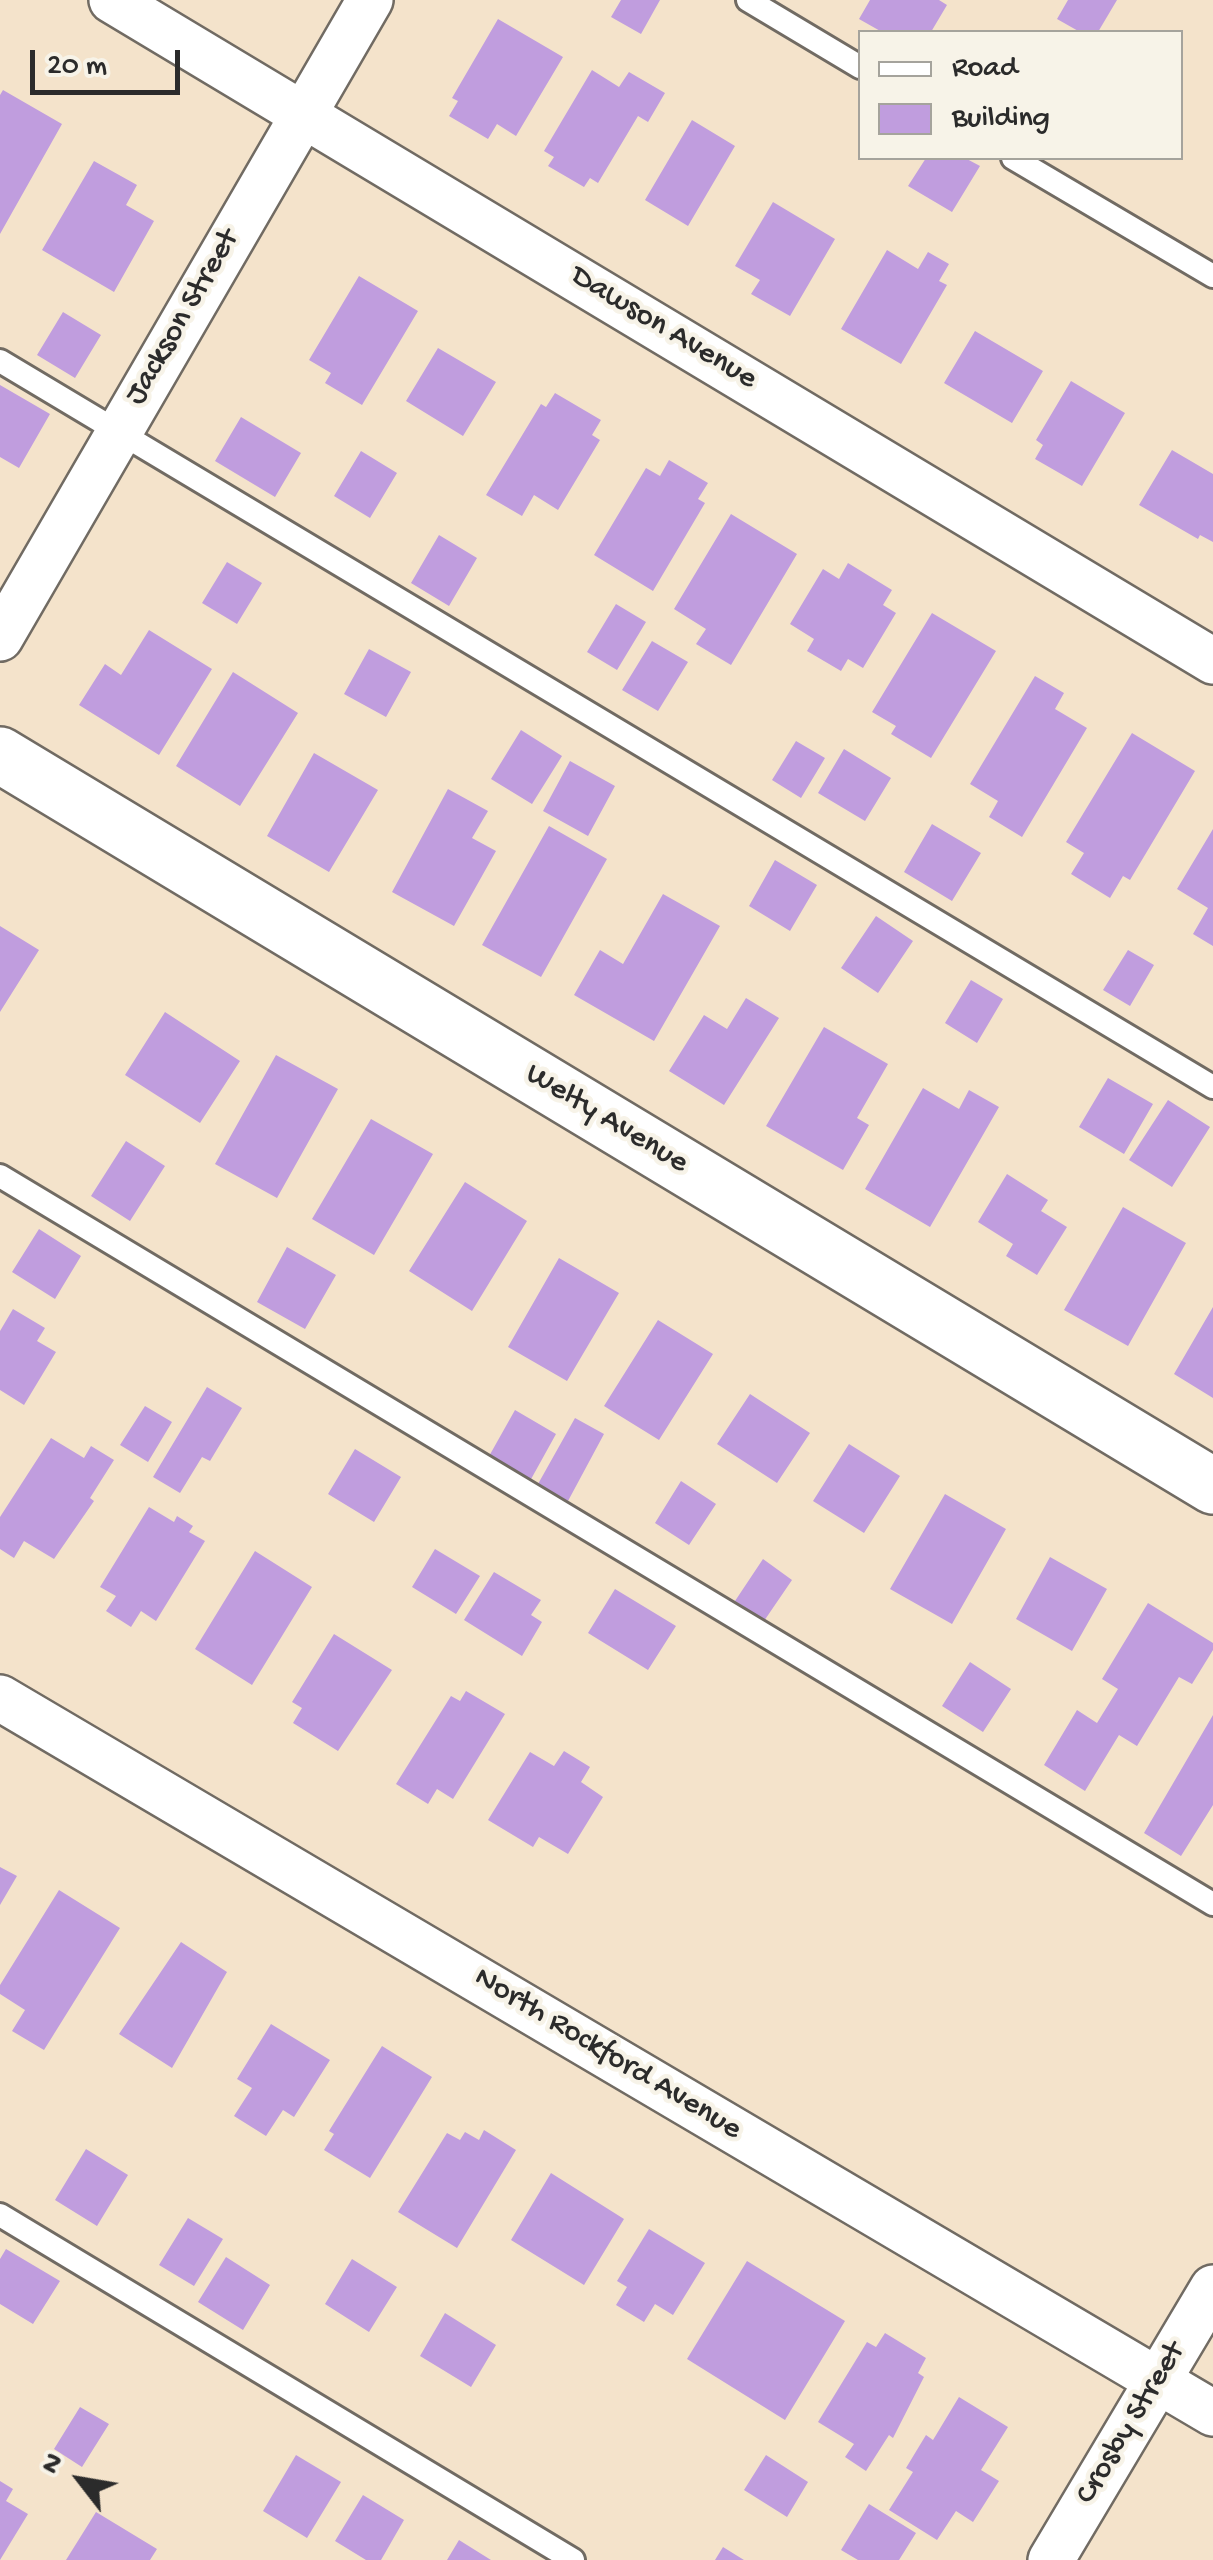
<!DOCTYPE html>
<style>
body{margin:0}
#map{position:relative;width:1213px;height:2560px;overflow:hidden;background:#f4e3cb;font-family:"Gochi Hand",sans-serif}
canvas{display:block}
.legend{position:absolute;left:858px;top:30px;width:325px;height:130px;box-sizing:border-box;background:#f7f3e8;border:2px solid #a5a39c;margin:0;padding:12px 18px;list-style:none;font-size:30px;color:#2b2b2b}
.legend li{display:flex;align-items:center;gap:20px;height:50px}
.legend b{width:50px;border:2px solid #a5a39c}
.north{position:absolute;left:30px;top:2430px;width:100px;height:100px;-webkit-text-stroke:8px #f7f3e8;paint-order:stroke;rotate:301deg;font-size:28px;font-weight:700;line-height:40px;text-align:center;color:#2b2b2b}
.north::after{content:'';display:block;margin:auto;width:35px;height:45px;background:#2b2b2b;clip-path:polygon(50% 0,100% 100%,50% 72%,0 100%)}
.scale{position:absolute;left:30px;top:50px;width:150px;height:45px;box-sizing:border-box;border:5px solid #2b2b2b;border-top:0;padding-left:12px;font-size:30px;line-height:35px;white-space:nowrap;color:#2b2b2b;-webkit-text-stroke:8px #f7f3e8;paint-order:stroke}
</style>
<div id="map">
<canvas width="1213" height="2560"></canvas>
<ul class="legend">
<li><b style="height:12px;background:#fff"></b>Road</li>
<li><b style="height:28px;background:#c09dde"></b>Building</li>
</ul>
<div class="north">N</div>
<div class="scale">20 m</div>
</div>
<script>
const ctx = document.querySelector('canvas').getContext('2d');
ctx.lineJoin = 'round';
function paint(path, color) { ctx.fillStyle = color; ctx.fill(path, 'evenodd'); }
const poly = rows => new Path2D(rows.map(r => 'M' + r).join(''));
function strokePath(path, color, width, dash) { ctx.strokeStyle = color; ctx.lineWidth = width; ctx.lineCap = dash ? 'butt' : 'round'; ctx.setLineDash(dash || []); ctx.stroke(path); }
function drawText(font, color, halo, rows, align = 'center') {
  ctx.font = font + ' "Gochi Hand",sans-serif'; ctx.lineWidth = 9; ctx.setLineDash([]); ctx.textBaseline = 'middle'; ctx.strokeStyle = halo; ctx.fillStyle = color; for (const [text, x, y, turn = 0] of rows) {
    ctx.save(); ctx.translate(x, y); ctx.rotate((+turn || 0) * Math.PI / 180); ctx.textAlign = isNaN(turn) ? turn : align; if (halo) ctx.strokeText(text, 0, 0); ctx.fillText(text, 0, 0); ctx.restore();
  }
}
paint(poly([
 [621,0,660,0,641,34,611,17],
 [870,0,939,0,947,5,931,32,882,32,859,19],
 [1068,0,1117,0,1098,32,1080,32,1057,19],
 [498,19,563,57,516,136,497,124,488,139,449,116,458,101,452,98],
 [592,70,619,87,629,72,665,93,648,122,638,116,598,183,590,178,584,187,548,166,554,157,544,151],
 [3,90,62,124,0,234,0,95],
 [692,120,735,146,688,226,645,200],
 [926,158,965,158,980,166,952,212,908,186],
 [94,161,137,185,126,205,154,221,114,292,42,250],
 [773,202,835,239,790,316,751,294,760,280,735,266],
 [887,250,918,269,928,252,949,264,939,281,947,285,901,364,841,329],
 [359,276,418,311,362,405,325,383,331,373,309,360],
 [63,312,101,335,75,378,37,355],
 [975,331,1043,371,1012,423,944,383],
 [438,348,496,382,463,436,406,401],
 [1071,381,1125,413,1082,486,1035,459,1043,445,1036,440],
 [0,385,50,414,19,468,0,457],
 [555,393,601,420,592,435,600,440,558,510,534,495,522,516,486,495,541,404,546,407],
 [241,417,301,453,275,497,215,461],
 [1172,450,1213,474,1213,542,1200,535,1198,539,1139,505],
 [361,451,397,473,370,518,334,496],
 [669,460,708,483,698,499,705,503,653,591,594,555,646,468,660,476],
 [731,514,797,554,731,665,696,644,706,629,674,609],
 [439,535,477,558,449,606,411,583],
 [227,562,262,583,237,624,202,603],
 [848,563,892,590,883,605,896,613,863,668,848,659,841,671,807,651,814,639,790,624,823,569,839,579],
 [616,604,646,622,617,670,587,652],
 [932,613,996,651,931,758,891,734,896,726,872,712],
 [149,630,212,669,159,755,79,705,105,664,121,675],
 [652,641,688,662,658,711,622,690],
 [369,649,411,672,386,717,344,694],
 [233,672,298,713,240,806,176,766],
 [1035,676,1064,693,1055,709,1087,728,1022,837,989,817,998,801,970,784],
 [521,730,562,756,532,804,491,779],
 [1132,733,1195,771,1130,880,1123,876,1110,898,1071,874,1084,853,1066,842],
 [796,741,825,758,801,798,772,780],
 [844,749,891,778,865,821,818,793],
 [314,753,378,790,329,872,267,836],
 [570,761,615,786,588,836,543,811],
 [448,789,488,811,472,838,496,851,454,926,392,892],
 [932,824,981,853,952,901,904,872],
 [549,826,607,859,541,977,482,945],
 [1213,829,1213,946,1193,934,1208,908,1177,889],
 [775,860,817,885,790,931,749,906],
 [663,894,720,926,654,1041,574,995,600,950,623,964],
 [876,916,913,941,878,993,841,968],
 [0,926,39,950,0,1012],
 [1128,950,1154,965,1130,1006,1103,990],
 [971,980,1003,999,977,1043,945,1023],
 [746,998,779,1018,724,1105,669,1071,704,1015,727,1029],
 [165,1012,240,1061,200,1123,125,1075],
 [824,1027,888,1064,857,1118,869,1125,843,1170,766,1126],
 [276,1055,338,1089,277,1198,215,1164],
 [1108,1078,1153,1104,1124,1154,1079,1127],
 [923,1088,959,1109,969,1090,999,1107,930,1227,865,1189],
 [1168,1100,1210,1127,1172,1187,1129,1160],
 [371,1119,433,1154,374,1255,312,1219],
 [126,1141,165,1166,130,1221,91,1196],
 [1007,1174,1048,1200,1041,1211,1067,1227,1037,1275,1006,1256,1013,1244,978,1222],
 [465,1182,527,1221,472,1311,409,1271],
 [1123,1207,1186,1243,1128,1346,1064,1310],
 [39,1229,81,1256,55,1299,12,1272],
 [287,1247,336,1275,305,1329,257,1302],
 [559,1258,619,1293,567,1381,508,1347],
 [1213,1307,1213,1398,1174,1374],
 [13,1309,45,1328,37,1341,56,1352,24,1405,0,1390,0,1331],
 [658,1320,713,1354,659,1440,604,1406],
 [207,1387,242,1408,210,1461,202,1457,180,1493,153,1477],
 [750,1394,810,1433,777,1483,717,1444],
 [145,1406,172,1422,148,1462,120,1445],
 [515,1410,556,1434,530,1481,488,1458],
 [575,1418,604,1434,568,1501,538,1484],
 [51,1438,84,1458,91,1446,114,1460,90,1498,94,1501,54,1559,24,1541,14,1558,0,1549,0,1517],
 [849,1444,900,1476,864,1533,813,1501],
 [355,1449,401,1477,374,1522,328,1494],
 [681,1481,716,1504,689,1545,655,1523],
 [945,1494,1006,1529,952,1624,890,1589],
 [149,1507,174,1522,177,1516,193,1526,189,1532,205,1541,156,1621,141,1611,131,1627,106,1611,116,1596,100,1587],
 [435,1549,480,1576,456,1614,412,1587],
 [255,1551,312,1587,252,1685,195,1649],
 [1050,1557,1107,1589,1072,1651,1016,1619],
 [763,1559,792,1580,764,1621,735,1601],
 [494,1572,541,1600,531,1615,542,1622,522,1656,464,1620],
 [615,1589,676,1626,648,1670,588,1633],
 [1148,1603,1213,1643,1213,1650,1192,1684,1179,1677,1137,1746,1119,1735,1085,1791,1044,1765,1077,1710,1097,1723,1118,1689,1102,1679],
 [334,1634,392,1670,338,1751,293,1723,302,1708,292,1702],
 [970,1662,1011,1689,983,1732,942,1706],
 [466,1691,505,1714,453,1799,437,1789,428,1804,396,1784,451,1696,460,1701],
 [1213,1715,1213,1805,1181,1856,1144,1833],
 [564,1751,590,1767,581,1782,603,1797,568,1854,539,1837,533,1847,488,1820,530,1752,554,1766],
 [0,1867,17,1876,0,1905],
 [59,1890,120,1928,44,2050,12,2031,25,2010,0,1994,0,1985],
 [181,1942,227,1972,172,2068,119,2034],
 [271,2024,330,2060,294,2117,283,2110,266,2136,234,2116,252,2088,237,2079],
 [382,2046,432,2077,370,2178,324,2150,334,2134,329,2131],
 [484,2130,516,2150,457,2248,398,2212,447,2133,460,2140,465,2132,479,2140],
 [86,2149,128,2175,97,2226,55,2200],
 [551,2173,624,2219,584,2285,511,2240],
 [188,2218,223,2239,194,2286,159,2265],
 [649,2229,705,2263,673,2315,655,2304,644,2322,616,2305,627,2287,617,2281],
 [6,2249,60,2281,33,2324,0,2304,0,2259],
 [226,2257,270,2285,243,2330,198,2302],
 [352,2259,397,2287,369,2332,325,2304],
 [747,2261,845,2321,785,2420,687,2359],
 [445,2313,496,2345,471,2387,420,2356],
 [885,2333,926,2358,918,2373,924,2377,893,2438,889,2435,866,2471,845,2457,854,2444,818,2422,867,2342,876,2347],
 [959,2397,1008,2427,981,2470,999,2481,973,2522,956,2511,937,2540,889,2510,913,2472,906,2468,926,2435,933,2440],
 [80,2407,109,2424,82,2467,54,2449],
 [296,2455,341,2482,307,2538,263,2511],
 [766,2455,808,2482,787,2517,744,2490],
 [0,2481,13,2489,6,2501,28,2514,0,2560],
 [363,2495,404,2520,381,2560,366,2560,335,2541],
 [869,2504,916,2533,899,2560,858,2560,841,2550],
 [96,2512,157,2549,150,2560,66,2560],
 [459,2540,491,2560,447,2560],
 [723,2547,744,2560,715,2560]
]), '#c09dde');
const lane = poly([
 [748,0,860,67],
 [1013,158,1213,276],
 [0,361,1213,1087],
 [0,1176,1213,1904],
 [0,2215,573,2560]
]);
const street = poly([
 [112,0,1213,661],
 [0,638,370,0],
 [0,1698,1213,2413],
 [1051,2560,1213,2288]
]);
const secondary = poly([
 [0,755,1213,1486]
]);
strokePath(lane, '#716b63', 28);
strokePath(street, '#716b63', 50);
strokePath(secondary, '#716b63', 60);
strokePath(lane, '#fff', 22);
strokePath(street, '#fff', 45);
strokePath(secondary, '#fff', 55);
drawText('32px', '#2b2b2b', '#f7f3e8', [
 ["Jackson Street",184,318,-60],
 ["Dawson Avenue",663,329,31],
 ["Welty Avenue",606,1120,31],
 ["North Rockford Avenue",607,2055,31],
 ["Crosby Street",1132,2424,-59]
]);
</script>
